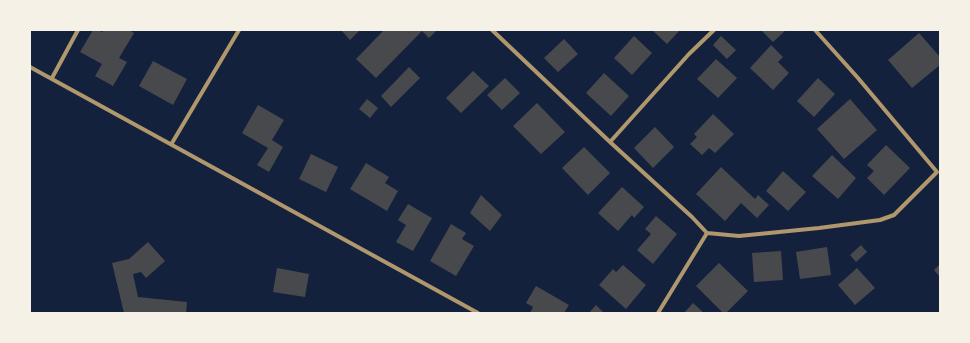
<!DOCTYPE html>
<style>
body{margin:0}
#map{position:relative;width:970px;height:343px;overflow:hidden;background:#14213d;font-family:Inter,sans-serif}
canvas{display:block}
.frame{position:absolute;inset:0;border:31px solid #f6f1e7;pointer-events:none}
</style>
<div id="map">
<canvas width="970" height="343"></canvas>
<div class="frame"></div>
</div>
<script>
const ctx = document.querySelector('canvas').getContext('2d');
ctx.lineJoin = 'round';
function paint(path, color) { ctx.fillStyle = color; ctx.fill(path, 'evenodd'); }
const poly = rows => new Path2D(rows.map(r => 'M' + r).join(''));
function strokePath(path, color, width, dash) { ctx.strokeStyle = color; ctx.lineWidth = width; ctx.lineCap = dash ? 'butt' : 'round'; ctx.setLineDash(dash || []); ctx.stroke(path); }
paint(poly([
 [93,30,98,30,102,32,104,30,129,30,134,33,119,58,127,62,113,86,95,76,102,64,80,52],
 [341,30,360,30,350,40],
 [384,30,437,30,429,38,422,31,376,78,356,59],
 [652,30,680,30,667,44],
 [761,30,786,30,773,42],
 [919,33,940,57,940,65,912,88,888,60],
 [634,36,652,53,632,75,614,58],
 [721,36,736,50,727,59,713,45],
 [564,39,578,54,558,72,544,58],
 [771,45,783,57,778,62,789,73,773,90,750,68],
 [716,59,737,78,718,98,697,79],
 [153,61,187,79,173,105,139,86],
 [409,67,420,78,391,107,381,96],
 [473,71,489,86,461,113,446,98],
 [604,73,629,96,611,116,586,93],
 [505,78,520,93,502,110,487,95],
 [818,78,835,94,814,117,797,101],
 [367,99,378,108,370,118,359,109],
 [850,99,877,130,844,159,817,129],
 [537,103,565,132,541,154,513,126],
 [258,105,284,120,272,140,283,147,269,172,257,165,268,148,242,133],
 [713,114,734,134,715,153,709,148,702,155,690,144,697,137,694,134],
 [655,127,674,147,653,168,634,148],
 [886,145,910,168,884,195,867,178,874,171,867,165],
 [584,147,610,173,588,195,562,168],
 [311,154,338,167,326,192,299,179],
 [832,155,856,178,838,199,812,176],
 [366,163,389,177,385,183,398,191,387,211,350,189],
 [721,167,755,199,758,195,769,205,757,218,741,203,725,221,696,194],
 [783,171,806,192,788,211,766,191],
 [622,187,644,207,634,218,632,215,618,231,598,213],
 [481,195,502,215,490,231,470,213],
 [408,204,432,218,413,251,396,242,406,225,398,220],
 [656,216,677,234,653,264,637,250,651,234,645,229],
 [451,224,466,233,462,239,474,246,456,276,430,261],
 [148,242,165,261,146,278,141,272,133,274,138,297,187,302,186,313,124,313,112,263,129,259],
 [861,245,867,252,856,262,850,255],
 [827,247,831,275,800,279,796,252],
 [781,251,783,280,754,282,752,253],
 [719,263,748,291,726,313,723,313,696,286],
 [940,264,940,277,934,270],
 [623,265,646,285,626,309,599,285,613,269,616,272],
 [277,268,309,274,305,297,273,292],
 [857,268,875,288,855,305,838,285],
 [536,286,569,305,564,313,530,313,533,307,526,303],
 [693,303,704,313,684,313],
 [596,305,604,313,589,313]
]), '#48494c');
strokePath(poly([
 [492,30,610,142,692,217,707,233,658,313],
 [30,67,478,313],
 [52,78,78,30],
 [610,142,689,54,714,30],
 [172,143,239,30],
 [707,233,739,236,819,228,880,220,894,215,937,172,858,78,815,30]
]), '#b1986c', 4);
</script>
